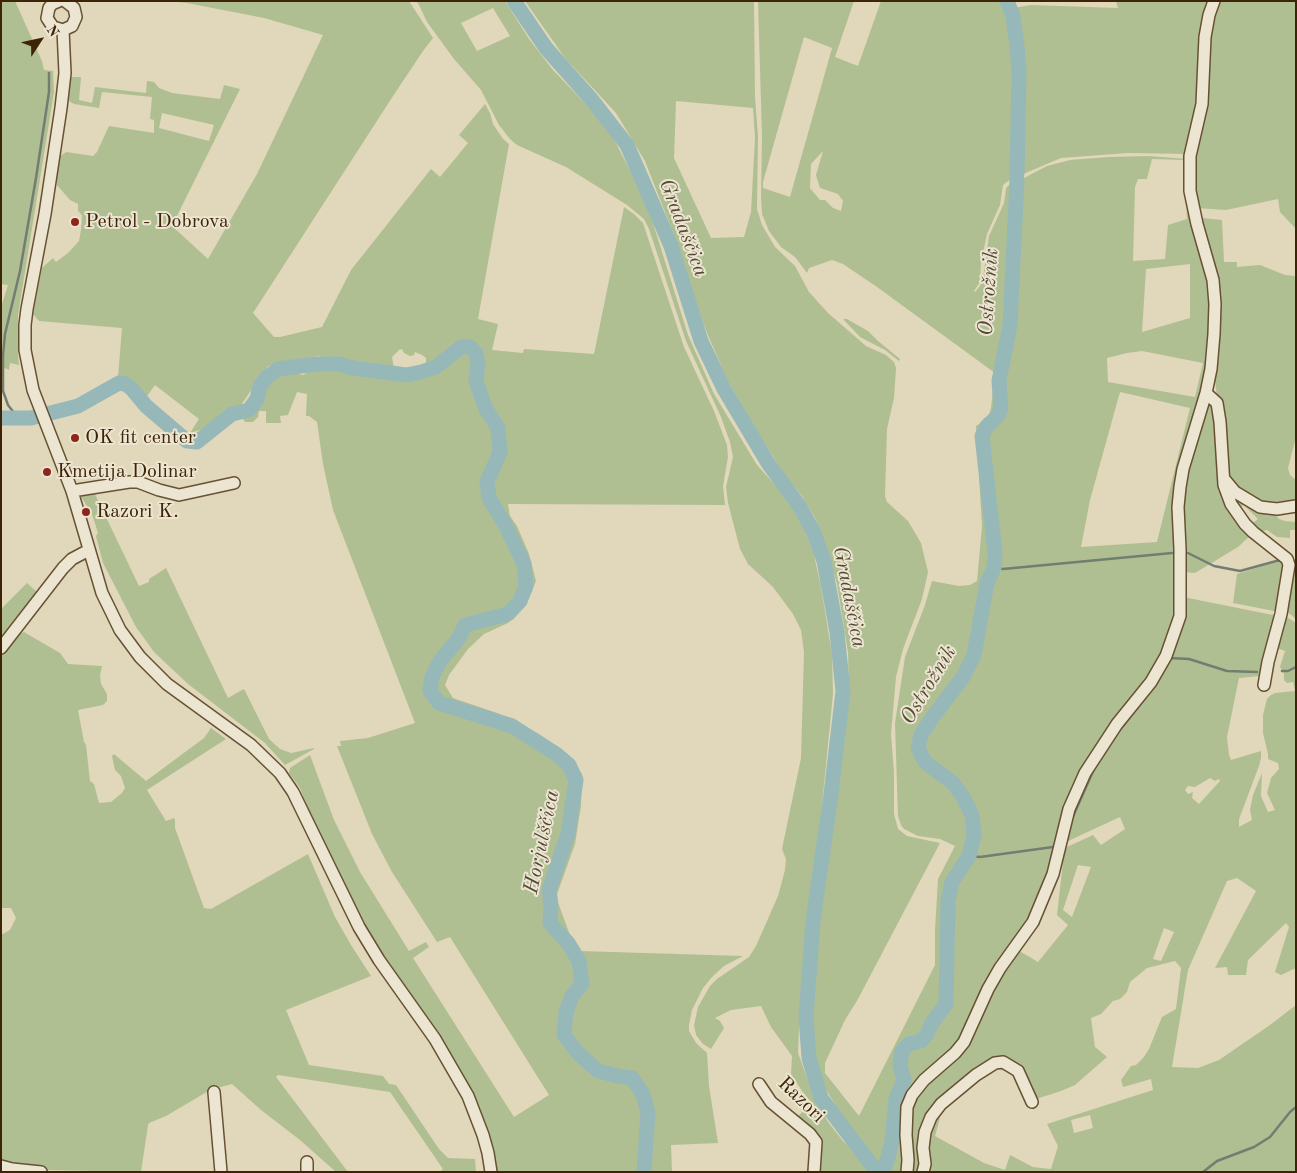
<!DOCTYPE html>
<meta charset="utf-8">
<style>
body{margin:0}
#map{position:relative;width:1297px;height:1173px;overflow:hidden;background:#e1d7ba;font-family:"Old Standard TT",serif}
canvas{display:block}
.frame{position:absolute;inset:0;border:2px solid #3e2406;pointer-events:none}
.north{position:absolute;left:15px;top:15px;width:50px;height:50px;-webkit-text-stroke:4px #ece5d2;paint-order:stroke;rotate:55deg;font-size:14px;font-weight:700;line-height:20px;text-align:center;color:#3e2406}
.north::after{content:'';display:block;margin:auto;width:18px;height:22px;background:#3e2406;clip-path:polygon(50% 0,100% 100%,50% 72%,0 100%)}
</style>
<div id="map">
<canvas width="1297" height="1173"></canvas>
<div class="frame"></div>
<div class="north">N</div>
</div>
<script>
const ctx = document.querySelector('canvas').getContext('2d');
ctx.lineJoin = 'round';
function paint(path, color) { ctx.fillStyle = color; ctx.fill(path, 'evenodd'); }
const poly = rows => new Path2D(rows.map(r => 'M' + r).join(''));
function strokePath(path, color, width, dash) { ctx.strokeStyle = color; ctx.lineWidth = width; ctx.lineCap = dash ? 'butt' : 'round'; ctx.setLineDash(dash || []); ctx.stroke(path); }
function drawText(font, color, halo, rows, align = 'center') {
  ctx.font = font + ' "Old Standard TT",serif'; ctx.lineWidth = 4; ctx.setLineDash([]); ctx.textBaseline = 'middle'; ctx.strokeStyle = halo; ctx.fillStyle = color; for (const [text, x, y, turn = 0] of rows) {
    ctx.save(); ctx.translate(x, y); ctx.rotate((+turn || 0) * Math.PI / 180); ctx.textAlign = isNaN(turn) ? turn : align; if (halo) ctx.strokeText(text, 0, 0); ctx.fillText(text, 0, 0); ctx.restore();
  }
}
paint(poly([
 [1,1,15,1,42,61,44,70,53,71,54,92,18,315,18,354,19,365,10,363,9,370,5,368,1,370,1,307,8,285,1,284],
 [168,1,409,1,433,38,423,51,393,96,253,313,274,337,280,337,322,327,351,270,431,169,440,177,468,143,459,135,485,104,490,113,493,124,503,139,509,144,478,319,498,324,492,350,523,353,524,349,594,354,624,207,634,214,643,223,684,347,714,411,727,445,728,457,723,486,725,505,508,504,510,516,517,526,529,554,536,581,526,605,508,623,484,634,468,649,449,675,445,685,453,698,497,713,539,734,564,751,582,774,581,806,575,844,556,897,571,938,580,951,743,956,724,966,712,977,703,988,692,1010,689,1025,689,1031,696,1043,707,1053,709,1086,718,1143,671,1145,672,1172,494,1172,489,1135,474,1097,430,1022,365,930,310,815,300,788,289,773,290,768,310,755,334,820,360,872,409,951,426,942,429,947,413,958,514,1117,549,1095,450,937,437,942,392,872,372,834,337,746,341,746,340,741,368,738,415,723,333,510,323,464,317,422,309,416,306,416,307,394,297,392,288,415,280,416,281,423,266,423,266,411,259,411,258,417,253,422,245,422,241,416,254,408,260,400,261,391,277,374,286,371,303,375,312,370,334,366,337,360,318,356,268,366,241,405,233,407,203,429,190,433,199,419,155,385,145,399,128,379,118,377,122,328,39,321,33,314,42,268,53,258,56,262,68,253,79,241,81,230,82,215,78,211,78,204,70,200,57,185,56,174,59,157,66,152,93,156,97,152,109,126,154,133,154,120,150,119,152,97,102,92,99,108,74,104,69,101,70,77,81,77,79,100,92,103,95,87,146,93,147,81,154,82,159,88,172,93,220,99,224,85,240,89,172,226,208,259,257,174,323,35,264,18,187,3],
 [162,113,214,125,209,141,159,128],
 [402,349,404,353,410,356,414,355,415,352,422,355,426,358,426,364,418,369,394,369,392,357,399,350],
 [415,1,505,1,529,39,553,70,601,120,617,145,647,204,688,335,714,394,757,465,776,486,793,509,805,531,814,555,821,587,832,654,833,694,820,825,800,1004,798,1053,813,1094,828,1122,843,1141,858,1156,869,1172,817,1172,820,1143,797,1117,812,1103,802,1091,791,1074,792,1056,771,1027,761,1006,731,1010,715,1018,720,1021,724,1028,711,1049,703,1044,696,1035,694,1025,698,1007,710,986,717,979,749,957,756,946,778,896,785,870,786,859,782,849,801,758,804,652,801,630,793,614,773,587,748,564,740,549,728,503,726,487,733,457,730,442,721,417,686,341,649,229,644,219,627,205,566,167,517,145,510,139,499,125,481,90,454,59,427,22,418,3],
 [493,8,510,36,477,51,461,23],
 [525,1,754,1,755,98,758,136,757,209,762,225,775,247,795,266,809,292,828,313,866,346,886,355,894,362,896,368,894,398,887,429,885,496,887,502,908,521,921,543,928,572,922,599,903,649,896,677,891,734,894,772,894,814,898,829,907,836,940,843,858,999,845,1020,825,1063,825,1073,859,1116,935,965,935,930,938,879,955,846,940,839,918,836,904,829,901,825,898,816,895,723,905,657,925,605,932,581,959,586,970,585,977,581,982,526,976,426,988,418,991,408,995,373,877,287,843,264,832,260,809,268,807,273,795,257,781,247,769,231,762,214,761,197,762,137,758,1,854,1,835,57,858,66,881,1,1009,1,1013,8,1031,5,1118,8,1116,1,1210,1,1200,89,1187,154,1128,153,1061,158,1021,175,1015,176,1003,185,1000,205,987,234,981,262,980,282,974,291,975,292,980,286,983,278,989,236,1004,203,1006,188,1015,179,1022,179,1047,166,1070,160,1108,157,1149,156,1187,159,1211,284,1208,368,1182,460,1178,609,1164,654,1108,732,1056,849,1037,904,965,1036,913,1086,904,1172,886,1172,848,1125,823,1085,814,1058,812,1008,816,963,816,920,833,826,849,693,848,652,837,584,827,550,815,518,802,496,785,475,753,425,727,379,707,333,691,291,674,235,645,161,616,113,565,58],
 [804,37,832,48,790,197,763,188,763,182],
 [676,101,753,108,755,138,751,212,744,237,711,238,674,158],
 [823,151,816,175,820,188,838,194,843,201,841,211,833,208,825,200,820,200,810,188,811,164],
 [1152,159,1184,160,1184,193,1186,199,1187,219,1168,225,1165,259,1133,261,1135,187,1138,179,1147,179],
 [1190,264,1190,318,1142,332,1146,269],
 [1142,351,1203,363,1195,397,1108,382,1107,358,1127,353],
 [1120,392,1190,408,1157,542,1081,547,1090,500],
 [1217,1,1296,1,1296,229,1280,212,1278,199,1226,210,1196,208,1192,175,1206,52],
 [1202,218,1222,220,1224,262,1237,262,1237,267,1260,265,1285,275,1296,276,1296,437,1288,468,1290,475,1296,480,1296,503,1272,506,1253,500,1226,477,1214,371,1216,342,1199,221],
 [843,319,847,319,868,331,878,341,900,359,899,361,885,350,860,337],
 [1207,403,1213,404,1219,469,1252,534,1238,547,1195,573,1183,572,1180,498],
 [93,490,139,586,149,582,149,579,166,568,228,698,244,689,269,739,280,749,291,753,314,748,314,749,285,765,265,743,188,684,154,652,136,627,103,563,96,536,98,533,91,511,89,510,81,496,83,493],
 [1230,491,1272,511,1279,519,1285,521,1296,522,1296,530,1290,530,1290,538,1277,537,1267,530,1255,533,1249,526,1258,519,1244,505,1236,509],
 [1283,560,1285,563,1279,612,1233,603,1237,574],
 [1291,567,1296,571,1296,619,1284,609],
 [27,583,37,592,1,637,1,609],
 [1183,597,1278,616,1260,676,1239,678,1227,737,1229,755,1231,760,1261,751,1261,758,1259,766,1239,819,1239,827,1252,820,1250,810,1253,795,1262,773,1261,796,1268,812,1275,810,1267,793,1271,778,1279,769,1278,763,1268,759,1268,754,1263,733,1263,715,1267,699,1271,695,1275,693,1295,691,1293,682,1287,683,1284,680,1284,674,1280,667,1285,651,1274,647,1285,616,1296,623,1296,968,1281,975,1275,972,1289,927,1286,923,1248,960,1246,975,1228,975,1227,967,1215,968,1256,891,1237,878,1227,881,1188,970,1172,1067,1198,1068,1219,1060,1270,1025,1296,1005,1296,1172,925,1172,927,1135,936,1113,940,1118,935,1136,984,1163,1005,1170,1010,1155,1033,1167,1051,1169,1058,1146,1047,1124,1153,1090,1151,1079,1123,1087,1121,1080,1131,1066,1136,1065,1143,1058,1149,1049,1162,1017,1176,1009,1181,968,1175,961,1147,968,1130,982,1127,992,1120,999,1113,1001,1101,1014,1091,1018,1095,1047,1107,1057,1075,1085,1061,1091,1036,1099,1004,1060,926,1118,921,1172,910,1172,911,1108,918,1090,955,1057,989,993,1014,951,1021,952,1038,962,1068,925,1057,915,1064,853,1067,847,1093,835,1101,845,1125,829,1120,817,1066,842,1068,821,1096,759,1155,679],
 [1210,778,1215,781,1219,779,1220,781,1199,804,1192,798,1193,792,1188,794,1185,790,1188,786,1195,787],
 [1078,865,1091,867,1072,917,1063,910],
 [1164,928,1174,932,1161,961,1153,959],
 [1090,1115,1093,1128,1074,1133,1071,1120],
 [24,632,60,653,68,664,102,666,100,675,101,684,107,694,107,701,103,705,78,710,84,742,86,745,90,781,94,784,99,803,111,802,122,793,125,788,121,776,115,770,112,756,114,754,146,781,204,738,211,728,226,739,147,790,166,821,174,818,175,820,175,828,204,908,211,909,308,854,335,917,351,945,371,976,286,1010,309,1065,383,1076,389,1084,396,1085,439,1149,448,1158,475,1159,476,1172,440,1172,443,1169,390,1092,278,1075,276,1077,348,1172,336,1172,300,1140,261,1110,232,1084,210,1090,166,1116,149,1123,148,1125,141,1172,51,1170,17,1168,1,1163,1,935,10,930,16,918,11,908,1,908,1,655,15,636]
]), '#b0bf92');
strokePath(poly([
 [18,418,8,405,3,391,3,355,5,334,20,271,36,178,49,92,49,73],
 [1188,553,1214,566,1240,571,1280,560],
 [994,568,1003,569,1172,553],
 [1169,660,1170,658,1189,659,1227,671,1257,672],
 [1282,671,1288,671,1296,667],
 [1119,731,1148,694],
 [1071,821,1094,769],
 [969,856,980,857,1053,847],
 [1203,1172,1217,1161,1254,1147,1270,1137,1290,1112,1296,1107]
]), '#737d71', 2.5);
strokePath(poly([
 [514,1,546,48,592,100,627,145,671,246,701,341,724,389,768,463,800,507,813,531,824,561,837,632,843,691,831,794,813,921,806,1017,809,1058,821,1098,877,1172],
 [1007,1,1013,16,1017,46,1019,72,1017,174],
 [1,418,31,418,78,406,119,383,125,384,131,388,146,406,187,441,197,442,232,414,249,410,257,399,260,386,267,377,278,369,317,364,339,364,353,368,406,375,421,372,436,367,461,347,470,347,476,353,478,365,476,381,486,409,498,428,500,452,487,482,489,498,506,526,524,564,526,586,520,601,508,614,465,625,459,638,440,661,432,677,430,691,439,703,512,726,556,754,569,765,576,780,568,834,549,890,551,905,550,923,568,943,579,961,582,984,572,996,566,1012,564,1035,578,1053,598,1071,618,1076,632,1078,643,1094,648,1113,644,1172],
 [884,1172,892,1142,896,1099,904,1080,900,1066,902,1051,909,1044,921,1041,927,1034,932,1023,946,1004,948,901,952,882,969,856,974,835,972,815,963,797,953,783,925,762,918,748,921,735,932,718,963,677,974,655,987,583,994,568,995,552,982,436,987,426,998,416,1001,408,999,381,1010,325,1017,180]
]), '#97b8b8', 15);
const minor = poly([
 [59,1,52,4,49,8,47,18,53,27,63,30,72,26,76,17,74,8,65,1],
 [63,30,65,73,61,108,45,214,27,309,25,325,25,350,33,390,72,491,102,593,120,630,140,657,167,684,251,745,280,773,293,792,359,927,379,960,435,1039,468,1096,483,1135,488,1153,491,1172],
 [1206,393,1217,403,1220,422,1224,485,1231,504,1245,524,1253,532,1287,559,1289,565,1281,614,1268,662,1264,685],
 [1225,480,1235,492,1260,507,1277,509,1296,506],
 [72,491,129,482,138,482,159,490,179,495,234,483],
 [1,648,63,568,72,559,89,550],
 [759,1084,771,1102,810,1134,816,1142,814,1172],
 [214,1092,221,1172],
 [307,1162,307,1172],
 [1,1166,12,1169,41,1172],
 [907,1172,908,1160,906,1135,907,1107,912,1095,924,1080,955,1053,964,1042,988,989,1000,968,1033,922,1053,874,1069,809,1085,773,1117,724,1151,682,1166,656,1180,616,1180,549,1178,507,1180,487,1183,469,1206,393,1211,369,1214,334,1215,304,1213,280,1197,224,1190,191,1190,156,1202,104,1205,37,1209,15,1214,1],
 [923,1172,925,1164,923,1148,925,1132,931,1117,941,1104,976,1075,995,1063,1003,1062,1018,1071,1032,1102]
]);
strokePath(minor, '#675133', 14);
strokePath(minor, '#ece5d2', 11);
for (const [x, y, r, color] of [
 [75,222,5,"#8f2418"],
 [75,438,5,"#8f2418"],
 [47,472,5,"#8f2418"],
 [86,512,5,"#8f2418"]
]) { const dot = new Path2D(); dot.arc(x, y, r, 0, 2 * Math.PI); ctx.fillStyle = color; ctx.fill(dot); strokePath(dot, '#ece5d2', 2); }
drawText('20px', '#3e2406', '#ece5d2', [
 ["Petrol - Dobrova",85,222],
 ["OK fit center",85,438],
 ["Kmetija Dolinar",57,472],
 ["Razori K.",96,512]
], 'left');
drawText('20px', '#3e2406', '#ece5d2', [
 ["Razori",801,1100,44]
]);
drawText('italic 21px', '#544932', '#ece5d2', [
 ["Gradaščica",683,228,69],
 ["Ostrožnik",989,292,-86],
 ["Gradaščica",849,597,79],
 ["Ostrožnik",929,685,-59],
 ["Horjulščica",542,842,-78]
]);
</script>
